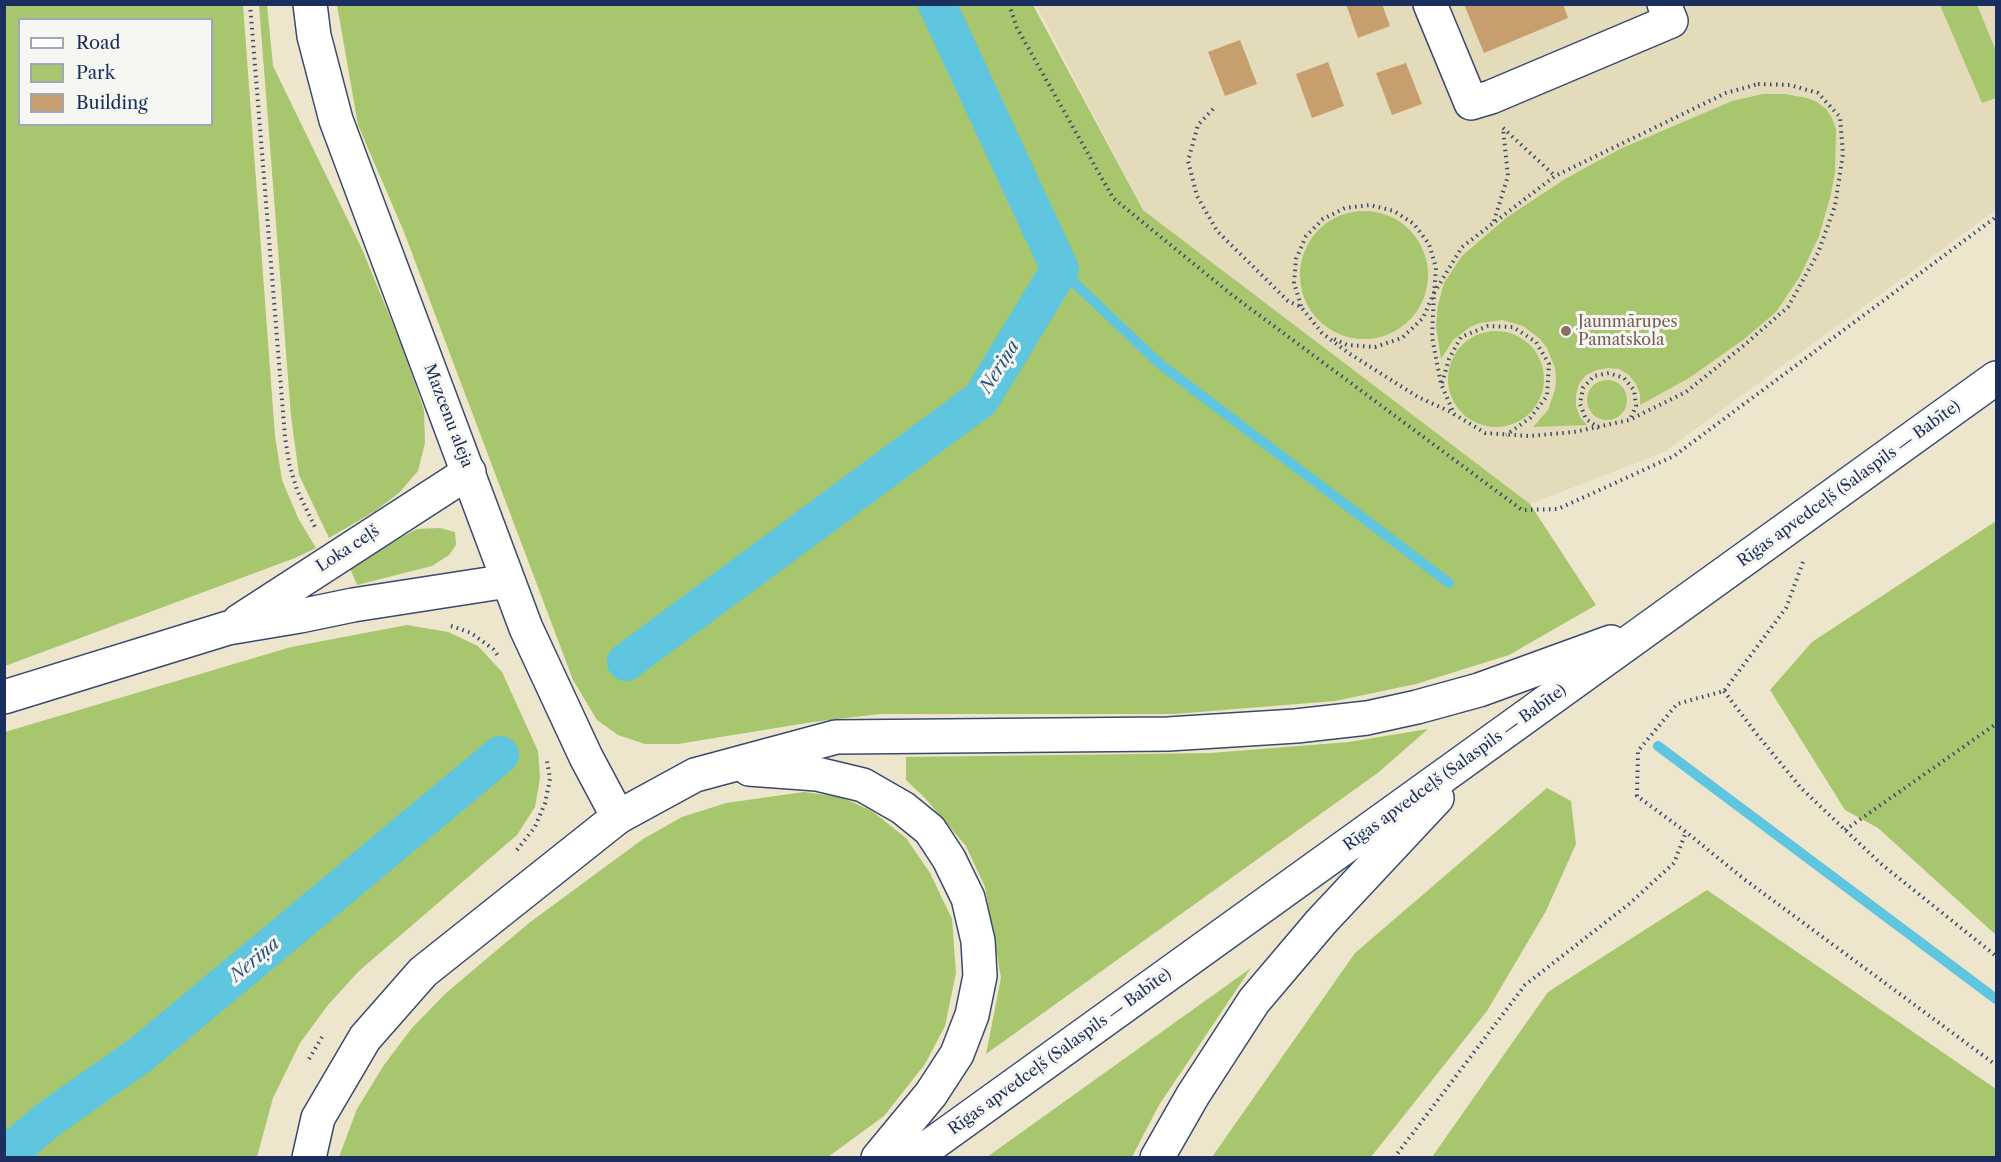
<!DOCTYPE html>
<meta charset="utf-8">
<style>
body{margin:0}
#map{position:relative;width:2001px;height:1162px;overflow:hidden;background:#ede6cd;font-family:"Libre Caslon Text",serif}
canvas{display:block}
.frame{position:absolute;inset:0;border:6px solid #1b2f5e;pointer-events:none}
.legend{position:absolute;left:18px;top:18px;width:195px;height:108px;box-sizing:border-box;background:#f6f6f2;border:2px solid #9ea6b7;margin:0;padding:8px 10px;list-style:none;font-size:18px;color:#1b2f5e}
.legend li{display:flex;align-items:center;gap:12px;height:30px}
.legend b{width:30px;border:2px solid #9ea6b7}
</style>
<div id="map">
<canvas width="2001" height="1162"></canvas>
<div class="frame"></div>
<ul class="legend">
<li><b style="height:8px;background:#fff"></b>Road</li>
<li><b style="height:16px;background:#a8c66d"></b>Park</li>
<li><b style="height:16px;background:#c79f6f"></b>Building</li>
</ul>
</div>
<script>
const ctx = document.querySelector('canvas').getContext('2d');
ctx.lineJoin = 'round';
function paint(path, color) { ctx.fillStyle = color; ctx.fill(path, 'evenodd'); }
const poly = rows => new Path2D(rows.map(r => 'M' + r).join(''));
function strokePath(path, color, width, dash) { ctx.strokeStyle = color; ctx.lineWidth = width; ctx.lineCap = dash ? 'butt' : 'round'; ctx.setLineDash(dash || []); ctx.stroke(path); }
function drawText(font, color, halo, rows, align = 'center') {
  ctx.font = font + ' "Libre Caslon Text",serif'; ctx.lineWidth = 6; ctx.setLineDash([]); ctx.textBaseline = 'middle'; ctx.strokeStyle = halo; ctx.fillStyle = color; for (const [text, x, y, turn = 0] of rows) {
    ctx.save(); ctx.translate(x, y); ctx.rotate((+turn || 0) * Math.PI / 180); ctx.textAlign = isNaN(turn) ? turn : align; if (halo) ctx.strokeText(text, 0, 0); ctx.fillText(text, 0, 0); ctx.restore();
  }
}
paint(poly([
 [1036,5,1996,5,1996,210,1664,452,1530,504,1143,210]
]), '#e3dbba');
paint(poly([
 [5,4,243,5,275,436,282,480,298,518,316,548,295,558,5,666],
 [20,20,212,20,212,124,20,124],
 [259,5,267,5,273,66,362,249,403,349,424,410,425,443,418,471,399,493,375,511,329,538,299,475,291,416],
 [337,5,1033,5,1143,210,1530,504,1596,605,1509,655,1416,684,1335,701,1174,714,880,714,813,722,678,744,645,744,618,735,597,720,573,680,404,232,358,125],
 [1940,5,1977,5,1996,51,1996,98,1982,103],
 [1763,94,1785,94,1807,98,1817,102,1826,109,1832,118,1836,129,1835,172,1831,194,1819,236,1800,276,1776,312,1743,340,1689,378,1640,405,1640,394,1636,384,1629,375,1619,369,1608,368,1597,370,1586,375,1579,384,1576,395,1576,406,1580,417,1587,425,1533,427,1548,410,1555,390,1556,379,1555,368,1547,348,1540,339,1523,326,1502,320,1480,323,1470,327,1453,340,1441,359,1436,326,1438,305,1444,283,1462,256,1506,218,1565,179,1620,149,1732,101],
 '1300 275a64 64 0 1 1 128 0a64 64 0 1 1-128 0Z',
 '1448 379a48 48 0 1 1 96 0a48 48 0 1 1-96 0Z',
 '1587 400a20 20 0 1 1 40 0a20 20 0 1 1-40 0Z',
 [1996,521,1996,935,1878,828,1845,810,1770,690,1812,642],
 [440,528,455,532,456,545,449,555,432,566,357,585,349,566,417,529],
 [407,625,448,632,478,646,502,672,538,751,540,778,535,807,517,835,359,971,328,1005,300,1043,273,1098,257,1157,5,1157,5,732,291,647],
 [1428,729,1379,772,986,1054,1001,978,985,887,966,846,925,798,906,780,906,757,1211,753,1349,742],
 [1547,788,1571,801,1576,844,1546,911,1487,1011,1371,1157,1212,1157,1355,953],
 [804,792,841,797,872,811,906,838,930,873,952,919,956,973,945,1026,925,1064,884,1116,828,1157,339,1157,357,1109,384,1065,412,1028,446,993,529,923,643,839,682,817,726,803],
 [1707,890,1996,1089,1996,1157,1432,1157,1548,992],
 [1251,968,1159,1105,1132,1157,987,1157]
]), '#a8c66d');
strokePath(poly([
 [1060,269,1160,364,1449,583],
 [1658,746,1996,999]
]), '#60c5de', 10);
strokePath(poly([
 [626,662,981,399,1060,269,937,4],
 [4,1157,49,1119,140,1055,500,755]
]), '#60c5de', 38);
paint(poly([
 [1346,4,1382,4,1390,26,1358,38],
 [1464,4,1563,4,1568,18,1484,53],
 [1240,40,1257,84,1225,96,1208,52],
 [1328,62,1344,106,1312,118,1296,74],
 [1406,63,1422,104,1392,115,1376,73]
]), '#c79f6f');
const minor = poly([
 [1430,4,1471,103,1491,97,1671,21,1664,4]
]);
const major = poly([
 [239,621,469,472],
 [4,697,228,628,300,616,353,605,508,581],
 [309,1158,318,1118,365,1038,423,972,618,817,586,757,526,628,336,120,314,36,310,4]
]);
const highway = poly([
 [749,769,817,774,863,785,903,808,930,830,949,859,968,898,978,941,980,976,972,1015,957,1054,931,1094,878,1158],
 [618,817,695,775,836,737,1168,734,1296,726,1367,718,1417,707,1479,690,1611,642],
 [913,1158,1996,378],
 [1157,1158,1193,1095,1254,1001,1321,922,1437,798]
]);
strokePath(minor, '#3a4a6f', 36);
strokePath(major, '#3a4a6f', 36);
strokePath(highway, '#3a4a6f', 36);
strokePath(poly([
 [250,4,285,437,289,463,297,490,316,529],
 [1009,4,1017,28,1113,198,1232,295,1522,510,1558,509,1674,456,1996,217],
 [1758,84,1790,85,1818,93,1840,117,1843,154,1835,206,1818,253,1788,307,1742,347,1686,392,1629,420,1574,432,1529,436,1485,433,1454,414,1441,384,1432,337,1434,293,1462,247,1555,176,1726,93,1758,84],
 [1213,109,1198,125,1188,161,1197,196,1217,231,1288,301,1301,307,1322,333,1350,354,1418,397,1453,413],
 [1503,128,1555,176],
 [1494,221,1508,176,1503,129],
 [1301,306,1294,283,1296,259,1306,236,1323,219,1345,208,1370,205,1394,211,1414,224,1429,244,1436,268,1434,293,1423,318,1402,338,1375,347,1347,345,1332,338],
 [1442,383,1449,359,1461,337,1488,326,1513,327,1536,342,1549,364,1547,396,1530,418,1506,435],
 [1599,428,1586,419,1580,404,1583,388,1594,376,1609,373,1624,378,1634,390,1636,406,1630,420],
 [1803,562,1786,608,1724,691,1677,704,1638,751,1637,796,1686,832,1744,879,1996,1065],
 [451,626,471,633,493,649,499,657],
 [1724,691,1755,732,1801,788,1880,863,1996,956],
 [1845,830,1996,724],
 [517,850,535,827,545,803,550,779,547,761],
 [309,1059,322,1037],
 [1394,1158,1525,985,1629,904,1674,863,1686,832]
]), '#3a4a6f', 4, [1.5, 4.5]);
strokePath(minor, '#fff', 33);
strokePath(major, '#fff', 33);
strokePath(highway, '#fff', 33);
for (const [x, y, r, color] of [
 [1566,331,6,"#8d6e63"]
]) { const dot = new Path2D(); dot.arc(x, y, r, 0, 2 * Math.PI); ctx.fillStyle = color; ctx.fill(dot); strokePath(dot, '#f6f6f2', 2); }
drawText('16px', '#785e54', '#f6f6f2', [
 ["Jaunmārupes",1578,322],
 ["Pamatskola",1578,340]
], 'left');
drawText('16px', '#1b2f5e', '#f6f6f2', [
 ["Mazcenu aleja",448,416,69],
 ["Rīgas apvedceļš (Salaspils — Babīte)",1849,484,-36],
 ["Loka ceļš",348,549,-33],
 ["Rīgas apvedceļš (Salaspils — Babīte)",1455,768,-36],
 ["Rīgas apvedceļš (Salaspils — Babīte)",1060,1052,-36]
]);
drawText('italic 18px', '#2c547e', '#f6f6f2', [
 ["Neriņa",1000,367,-58],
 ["Neriņa",255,960,-40]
]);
</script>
